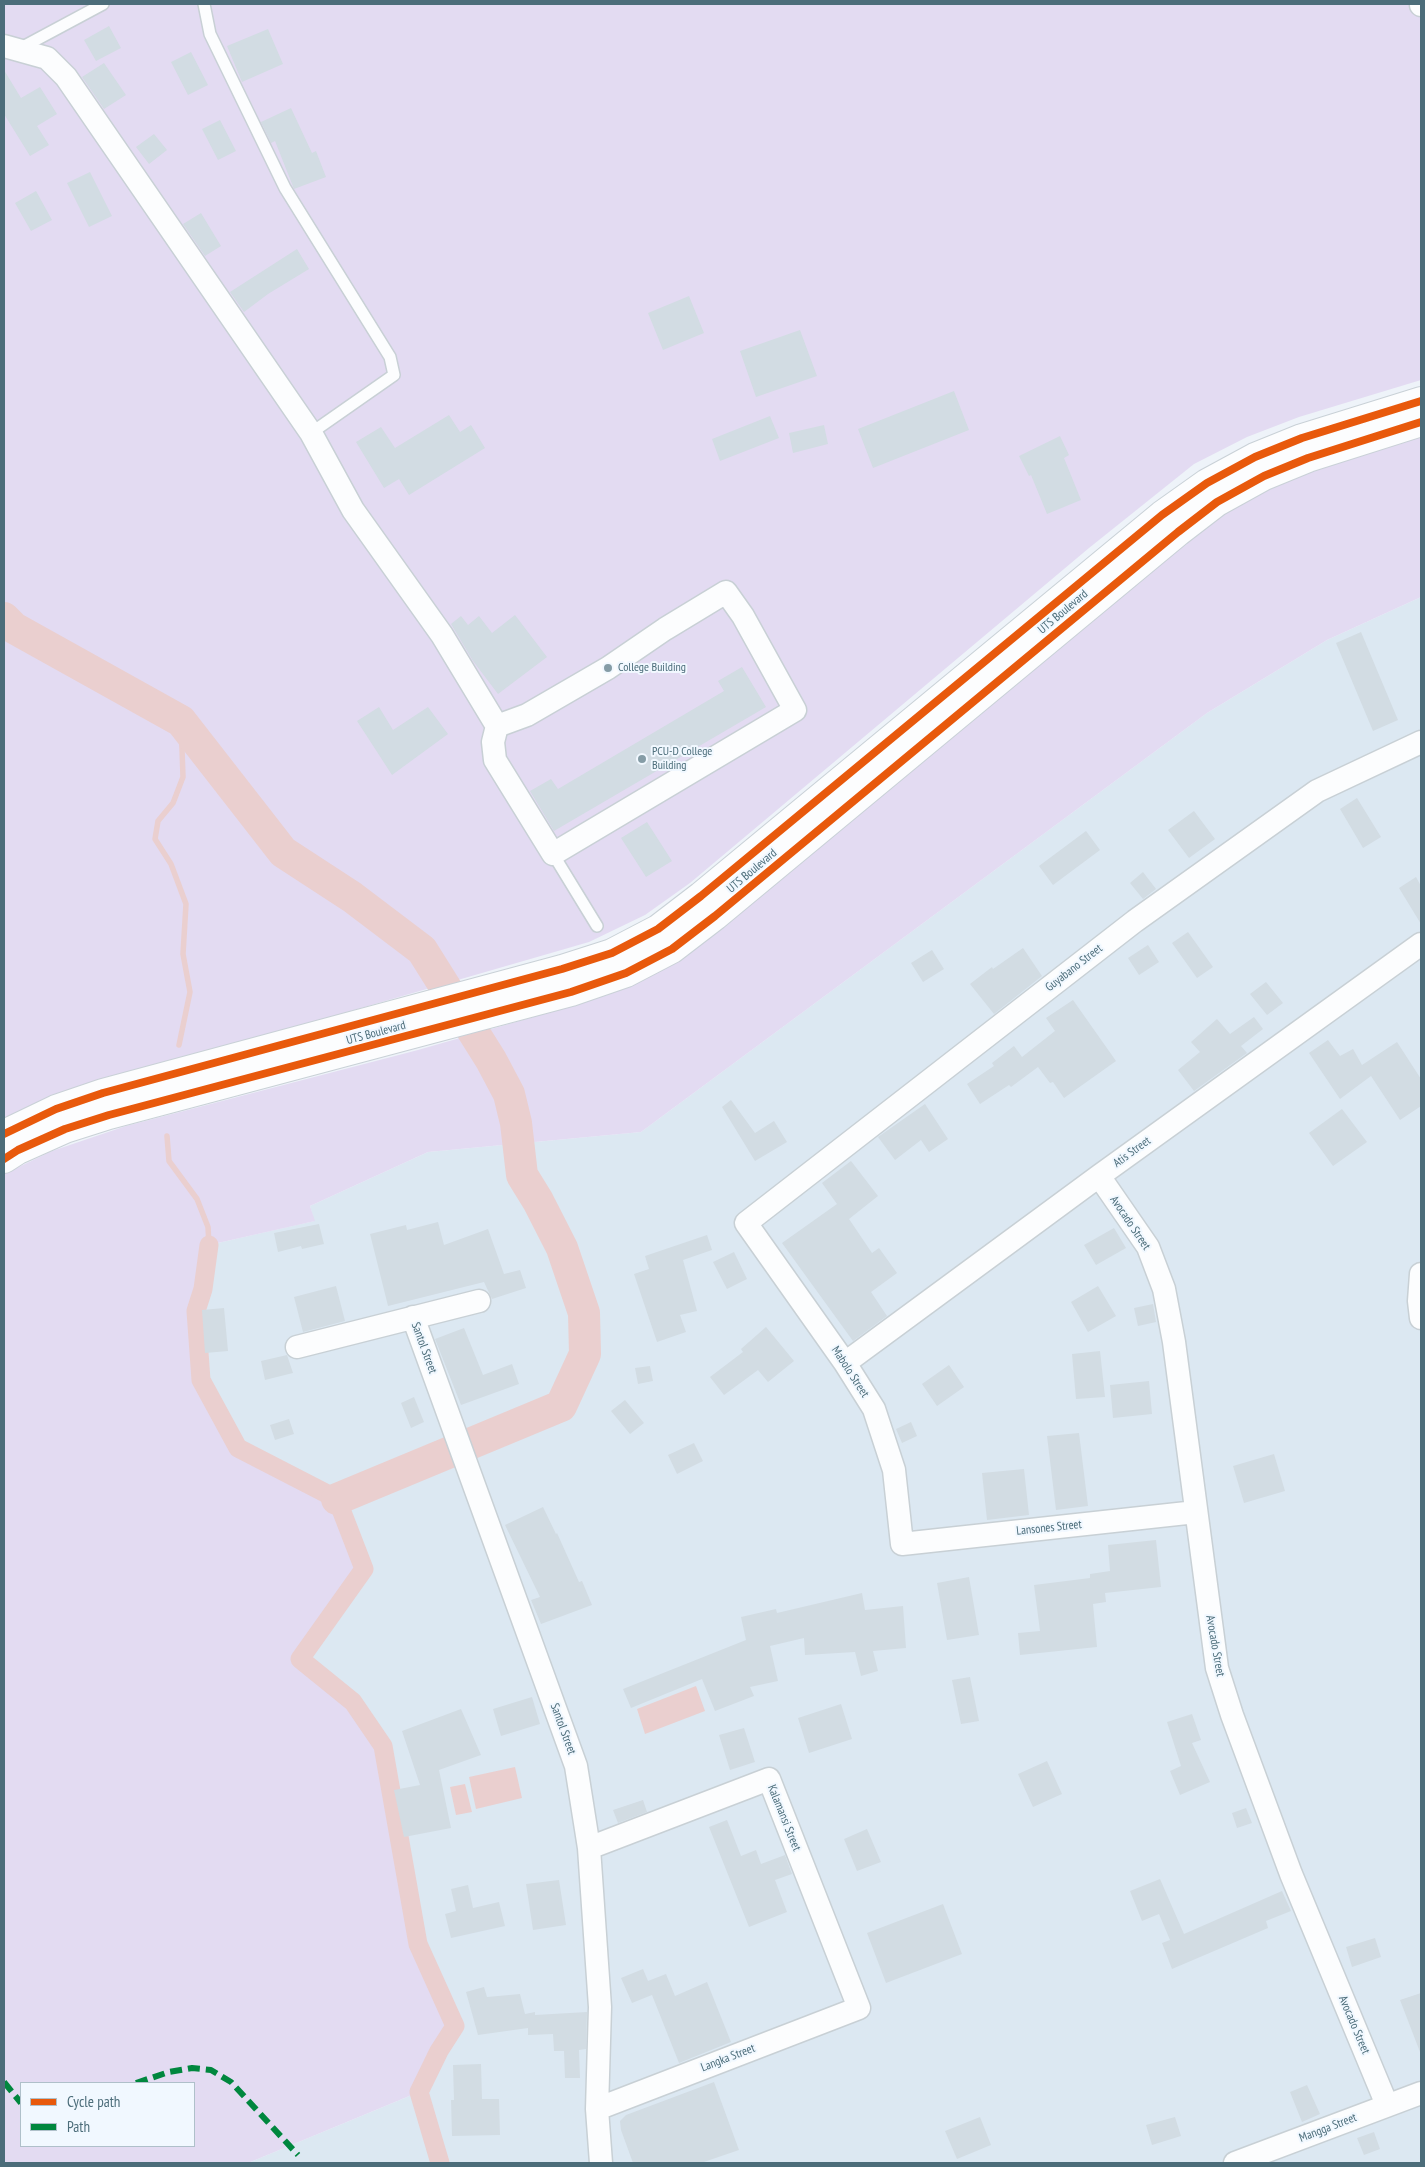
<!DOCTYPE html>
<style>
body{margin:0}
#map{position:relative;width:1425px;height:2167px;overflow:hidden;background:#eef3f9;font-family:"PT Sans Narrow",sans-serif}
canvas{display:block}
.frame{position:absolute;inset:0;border:5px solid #4c6d7a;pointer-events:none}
.legend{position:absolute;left:20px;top:2082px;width:175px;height:65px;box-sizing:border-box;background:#f1f8ff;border:1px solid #afc0ca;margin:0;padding:6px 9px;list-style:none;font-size:15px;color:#4c6d7a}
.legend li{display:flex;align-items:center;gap:10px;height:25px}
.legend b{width:25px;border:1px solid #afc0ca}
</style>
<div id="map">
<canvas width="1425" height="2167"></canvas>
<div class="frame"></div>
<ul class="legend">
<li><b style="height:6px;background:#e8590c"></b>Cycle path</li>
<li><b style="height:6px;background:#00873e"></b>Path</li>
</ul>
</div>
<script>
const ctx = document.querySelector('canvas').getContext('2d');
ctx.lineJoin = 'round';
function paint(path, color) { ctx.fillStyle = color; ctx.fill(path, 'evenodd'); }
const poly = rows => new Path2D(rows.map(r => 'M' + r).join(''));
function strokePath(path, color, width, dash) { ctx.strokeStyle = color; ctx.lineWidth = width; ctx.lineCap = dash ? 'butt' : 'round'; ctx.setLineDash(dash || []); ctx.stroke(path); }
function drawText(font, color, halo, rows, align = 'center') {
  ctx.font = font + ' "PT Sans Narrow",sans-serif'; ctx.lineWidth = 4; ctx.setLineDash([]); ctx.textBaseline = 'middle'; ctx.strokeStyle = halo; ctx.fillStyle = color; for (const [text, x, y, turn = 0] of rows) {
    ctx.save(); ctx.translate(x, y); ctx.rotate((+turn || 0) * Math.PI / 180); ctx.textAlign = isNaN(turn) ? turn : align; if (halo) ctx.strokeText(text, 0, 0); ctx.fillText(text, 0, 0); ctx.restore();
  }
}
paint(poly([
 [1421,597,1421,2163,248,2163,419,2092,439,2051,455,2026,418,1944,383,1746,353,1702,300,1659,337,1499,238,1448,201,1380,196,1311,203,1289,209,1245,314,1221,310,1206,428,1152,641,1132,1207,713,1327,640]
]), '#dce8f2');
paint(poly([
 [4,4,1421,4,1421,380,1299,417,1247,437,1194,464,1089,548,690,883,645,915,589,942,223,1048,89,1083,37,1103,4,1118],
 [1421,437,1421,597,1327,640,1207,713,641,1132,428,1152,310,1206,315,1221,209,1245,203,1289,196,1311,201,1380,238,1448,337,1499,364,1569,300,1659,353,1702,383,1746,418,1944,455,2026,439,2051,419,2092,248,2163,4,2163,4,1174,52,1151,126,1126,418,1050,575,1005,1225,512,1269,488,1317,469],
 [21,2083,194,2083,194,2146,21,2146]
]), '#e3dbf2');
paint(poly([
 [696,1686,705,1711,645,1734,637,1709],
 [515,1767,522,1798,476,1809,469,1777],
 [465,1784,472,1812,456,1815,450,1787]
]), '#eacfcf');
strokePath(poly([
 [179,1045,190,992,183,954,186,904,171,864,155,839,158,821,173,803,183,777,181,721],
 [167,1136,169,1161,197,1199,208,1227,209,1245]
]), '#eacfcf', 5.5);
strokePath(poly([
 [209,1245,203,1289,196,1311,201,1380,238,1448,337,1499,364,1569,300,1659,353,1702,383,1746,418,1944,455,2026,439,2051,419,2092,440,2163]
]), '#eacfcf', 19);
strokePath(poly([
 [4,618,14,628,181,721,283,852,352,897,422,950,491,1060,509,1094,516,1123,522,1175,538,1201,562,1248,584,1313,585,1354,561,1406,337,1499]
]), '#eacfcf', 32);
paint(poly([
 [109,26,121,48,96,61,84,40],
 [268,29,283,64,242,82,227,46],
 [191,52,208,85,188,95,171,62],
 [104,63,126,95,104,109,82,77],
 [4,70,21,98,40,87,57,114,37,126,49,145,30,156,4,114],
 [291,108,312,153,316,151,326,177,294,189,275,141,271,143,261,122],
 [220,120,236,151,218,160,202,129],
 [154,134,167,150,149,164,136,147],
 [90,172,112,216,89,227,67,183],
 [36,191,52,220,31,231,15,203],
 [201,213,221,246,205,256,183,224],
 [297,249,309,269,268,294,244,312,230,292],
 [689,296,704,333,663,350,648,313],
 [800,330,817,376,756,397,740,351],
 [954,391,969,430,873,468,858,429],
 [449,415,460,432,471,425,485,448,409,495,399,479,384,488,356,442,381,427,395,448],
 [770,416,779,438,720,461,712,439],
 [824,425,828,444,793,453,789,433],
 [1060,436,1069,455,1064,458,1081,500,1047,514,1031,475,1029,476,1019,456],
 [515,615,547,657,498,694,473,661,451,624,461,616,468,625,479,616,492,633],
 [1361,632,1398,720,1373,731,1336,643],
 [742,667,766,707,554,831,530,791,551,779,558,789,724,691,718,681],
 [379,707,393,730,428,707,448,734,392,775,357,721],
 [1357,798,1381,837,1363,848,1340,809],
 [1194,811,1215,839,1189,858,1168,830],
 [647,822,672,861,646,877,621,838],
 [1086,831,1100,850,1053,885,1039,866],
 [1143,872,1156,889,1143,899,1130,883],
 [1416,877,1421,886,1421,924,1399,888],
 [1188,932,1213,967,1197,978,1172,943],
 [1148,945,1159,962,1139,975,1128,958],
 [1023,948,1042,976,994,1014,970,984,992,967,993,969],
 [932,950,944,969,923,982,911,963],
 [1266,982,1283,1003,1267,1015,1250,994],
 [1073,1000,1116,1061,1064,1098,1053,1082,1050,1083,1038,1067,1011,1087,1009,1085,980,1104,967,1084,994,1066,992,1063,1014,1046,1022,1057,1055,1031,1046,1018],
 [1254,1017,1263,1029,1241,1046,1247,1053,1194,1091,1178,1070,1200,1052,1191,1042,1217,1019,1230,1034],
 [1328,1040,1340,1056,1353,1049,1362,1065,1397,1042,1421,1079,1421,1106,1400,1120,1371,1076,1340,1099,1309,1053],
 [731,1100,755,1133,774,1121,787,1142,755,1161,722,1107],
 [925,1104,948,1139,929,1152,921,1140,895,1160,878,1137],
 [1342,1109,1367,1142,1333,1166,1309,1133],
 [851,1161,878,1196,849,1219,872,1253,879,1248,897,1273,871,1292,887,1316,853,1341,782,1243,837,1204,822,1183],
 [438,1222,444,1245,488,1229,504,1274,520,1270,526,1288,492,1299,484,1282,388,1306,370,1234,406,1225,407,1230],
 [319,1224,324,1244,302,1249,301,1246,278,1252,274,1233],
 [1114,1228,1126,1248,1096,1265,1084,1245],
 [707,1235,712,1250,683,1260,697,1311,680,1315,686,1332,657,1342,634,1274,649,1269,645,1256],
 [734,1252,747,1279,727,1289,713,1262],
 [336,1286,345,1321,303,1332,294,1297],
 [1098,1286,1116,1316,1088,1332,1071,1302],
 [1153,1304,1156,1322,1138,1326,1134,1308],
 [224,1308,228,1351,205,1353,202,1310],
 [766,1327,794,1361,768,1382,758,1370,724,1395,710,1377,743,1352,741,1349],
 [464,1328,483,1375,512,1364,519,1384,461,1405,435,1339],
 [1100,1351,1105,1397,1076,1399,1072,1354],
 [287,1355,293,1373,265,1380,261,1361],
 [949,1365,964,1387,937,1406,922,1384],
 [650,1366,653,1381,638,1384,635,1368],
 [1149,1381,1152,1414,1113,1418,1110,1385],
 [414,1397,424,1422,411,1428,401,1403],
 [625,1400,644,1423,630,1434,611,1411],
 [289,1419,294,1434,275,1440,270,1425],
 [911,1422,917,1436,902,1443,896,1429],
 [1079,1433,1088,1506,1056,1510,1047,1436],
 [694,1443,703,1461,677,1474,668,1455],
 [1274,1454,1285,1491,1244,1503,1233,1466],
 [1024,1469,1029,1515,987,1520,982,1473],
 [543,1507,556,1534,557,1533,579,1582,582,1581,592,1605,541,1624,531,1600,540,1597,505,1525],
 [1156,1540,1161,1587,1105,1593,1106,1602,1093,1604,1097,1647,1020,1655,1018,1633,1040,1631,1034,1585,1090,1578,1090,1574,1110,1571,1108,1545],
 [969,1577,979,1635,947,1640,937,1583],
 [862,1593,865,1610,903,1606,906,1648,873,1651,878,1671,861,1676,855,1652,805,1655,804,1638,770,1646,778,1681,750,1687,754,1696,715,1711,702,1679,631,1708,623,1689,746,1640,741,1617,776,1609,777,1613],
 [970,1677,979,1721,961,1724,952,1680],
 [532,1697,540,1724,501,1736,493,1709],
 [841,1704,852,1739,809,1753,798,1718],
 [461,1709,481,1755,439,1770,451,1828,404,1837,394,1790,420,1785,402,1731],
 [1192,1714,1201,1740,1192,1743,1210,1782,1180,1795,1170,1771,1181,1766,1167,1722],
 [744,1728,755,1762,730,1770,719,1735],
 [1047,1761,1062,1794,1033,1807,1018,1774],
 [643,1800,647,1812,618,1823,613,1810],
 [1246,1808,1252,1823,1237,1828,1232,1813],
 [727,1820,741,1856,756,1850,761,1864,785,1855,792,1874,775,1880,787,1912,749,1927,709,1827],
 [867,1829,881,1862,857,1871,844,1839],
 [1160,1879,1184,1934,1282,1891,1291,1911,1266,1921,1268,1928,1172,1969,1162,1943,1170,1940,1159,1914,1142,1921,1130,1891],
 [559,1880,566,1925,533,1930,526,1884],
 [468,1885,473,1908,499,1902,505,1926,451,1938,445,1914,456,1911,451,1889],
 [943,1904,962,1954,886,1983,867,1933],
 [1375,1938,1381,1957,1352,1967,1346,1947],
 [643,1969,648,1981,666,1974,675,1996,707,1982,731,2042,679,2063,652,1995,632,2003,621,1978],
 [484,1987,487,1997,520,1994,525,2014,535,2012,535,2015,587,2012,586,2049,579,2050,580,2078,565,2078,564,2051,554,2051,553,2034,528,2035,528,2028,478,2035,466,1992],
 [1421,1993,1421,2052,1420,2052,1400,2000],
 [481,2064,482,2099,499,2099,500,2135,452,2136,451,2100,454,2100,453,2065],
 [714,2082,739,2150,701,2163,633,2163,621,2130,620,2121,626,2115],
 [1307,2085,1320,2114,1302,2122,1290,2092],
 [980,2117,991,2145,957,2159,945,2131],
 [1175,2117,1181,2136,1152,2145,1146,2125],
 [1374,2132,1380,2149,1364,2155,1357,2138]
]), '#d2dce3');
const service = poly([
 [204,4,210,34,285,188,390,357,394,375,311,433],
 [19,49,103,4],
 [553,854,597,926]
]);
const minor = poly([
 [1421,4,1421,5],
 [4,46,47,58,66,77,311,433,353,510,442,635,497,726,493,742,495,760,553,854,795,710,743,616,726,592,665,629,608,668,527,715,497,726],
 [1099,1176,1148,1247,1164,1289,1174,1342,1217,1668,1232,1715,1291,1874,1387,2105],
 [1421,1274,1419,1301,1421,1318],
 [413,1317,576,1766,589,1848,600,2007,597,2109,601,2163],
 [297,1347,479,1301],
 [845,1363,1099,1176,1421,944],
 [1196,1512,902,1544,894,1470,874,1409,845,1363,746,1223,1135,921,1317,791,1421,742],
 [589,1848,769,1779,859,2008,597,2109],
 [1235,2163,1421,2093]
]);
const secondary = poly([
 [4,1134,56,1109,103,1093,562,969,612,953,658,929,701,896,1162,515,1207,483,1255,457,1302,438,1421,401],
 [4,1159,18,1150,65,1129,109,1115,571,992,626,973,672,949,715,916,1178,532,1217,502,1264,476,1308,458,1421,422]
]);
strokePath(service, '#c8d0d5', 14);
strokePath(minor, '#c8d0d5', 25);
strokePath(secondary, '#c9d1d7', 30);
strokePath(service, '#fcfdfe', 11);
strokePath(minor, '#fcfdfe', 22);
strokePath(secondary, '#fcfdfe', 28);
strokePath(poly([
 [4,2082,21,2103],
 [136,2083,169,2072,192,2068,211,2070,231,2082,298,2155]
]), '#00873e', 6, [12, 6]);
strokePath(poly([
 [4,1134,56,1109,103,1093,562,969,612,953,658,929,701,896,1162,515,1207,483,1255,457,1302,438,1421,401],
 [4,1159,18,1150,65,1129,109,1115,571,992,626,973,672,949,715,916,1178,532,1217,502,1264,476,1308,458,1421,422]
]), '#e8590c', 8);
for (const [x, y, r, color] of [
 [608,668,5,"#859ca6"],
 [642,759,5,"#859ca6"]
]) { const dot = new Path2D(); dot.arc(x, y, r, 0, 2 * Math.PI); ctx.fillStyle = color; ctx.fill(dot); strokePath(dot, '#f1f8ff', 2); }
drawText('12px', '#4c6d7a', '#f1f8ff', [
 ["UTS Boulevard",1063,612,-40],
 ["UTS Boulevard",752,871,-40],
 ["Guyabano Street",1074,968,-38],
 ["UTS Boulevard",376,1033,-15],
 ["Atis Street",1132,1152,-36],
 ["Avocado Street",1130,1223,56],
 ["Santol Street",424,1348,70],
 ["Mabolo Street",850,1372,57],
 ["Lansones Street",1049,1528,-6],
 ["Avocado Street",1215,1646,80],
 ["Santol Street",563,1729,70],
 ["Kalamansi Street",784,1818,68],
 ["Avocado Street",1354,2025,67],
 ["Langka Street",728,2058,-21],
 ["Mangga Street",1328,2128,-21]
]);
drawText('12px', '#4c6d7a', '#f1f8ff', [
 ["College Building",618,668],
 ["PCU-D College",652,752],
 ["Building",652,766]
], 'left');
</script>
